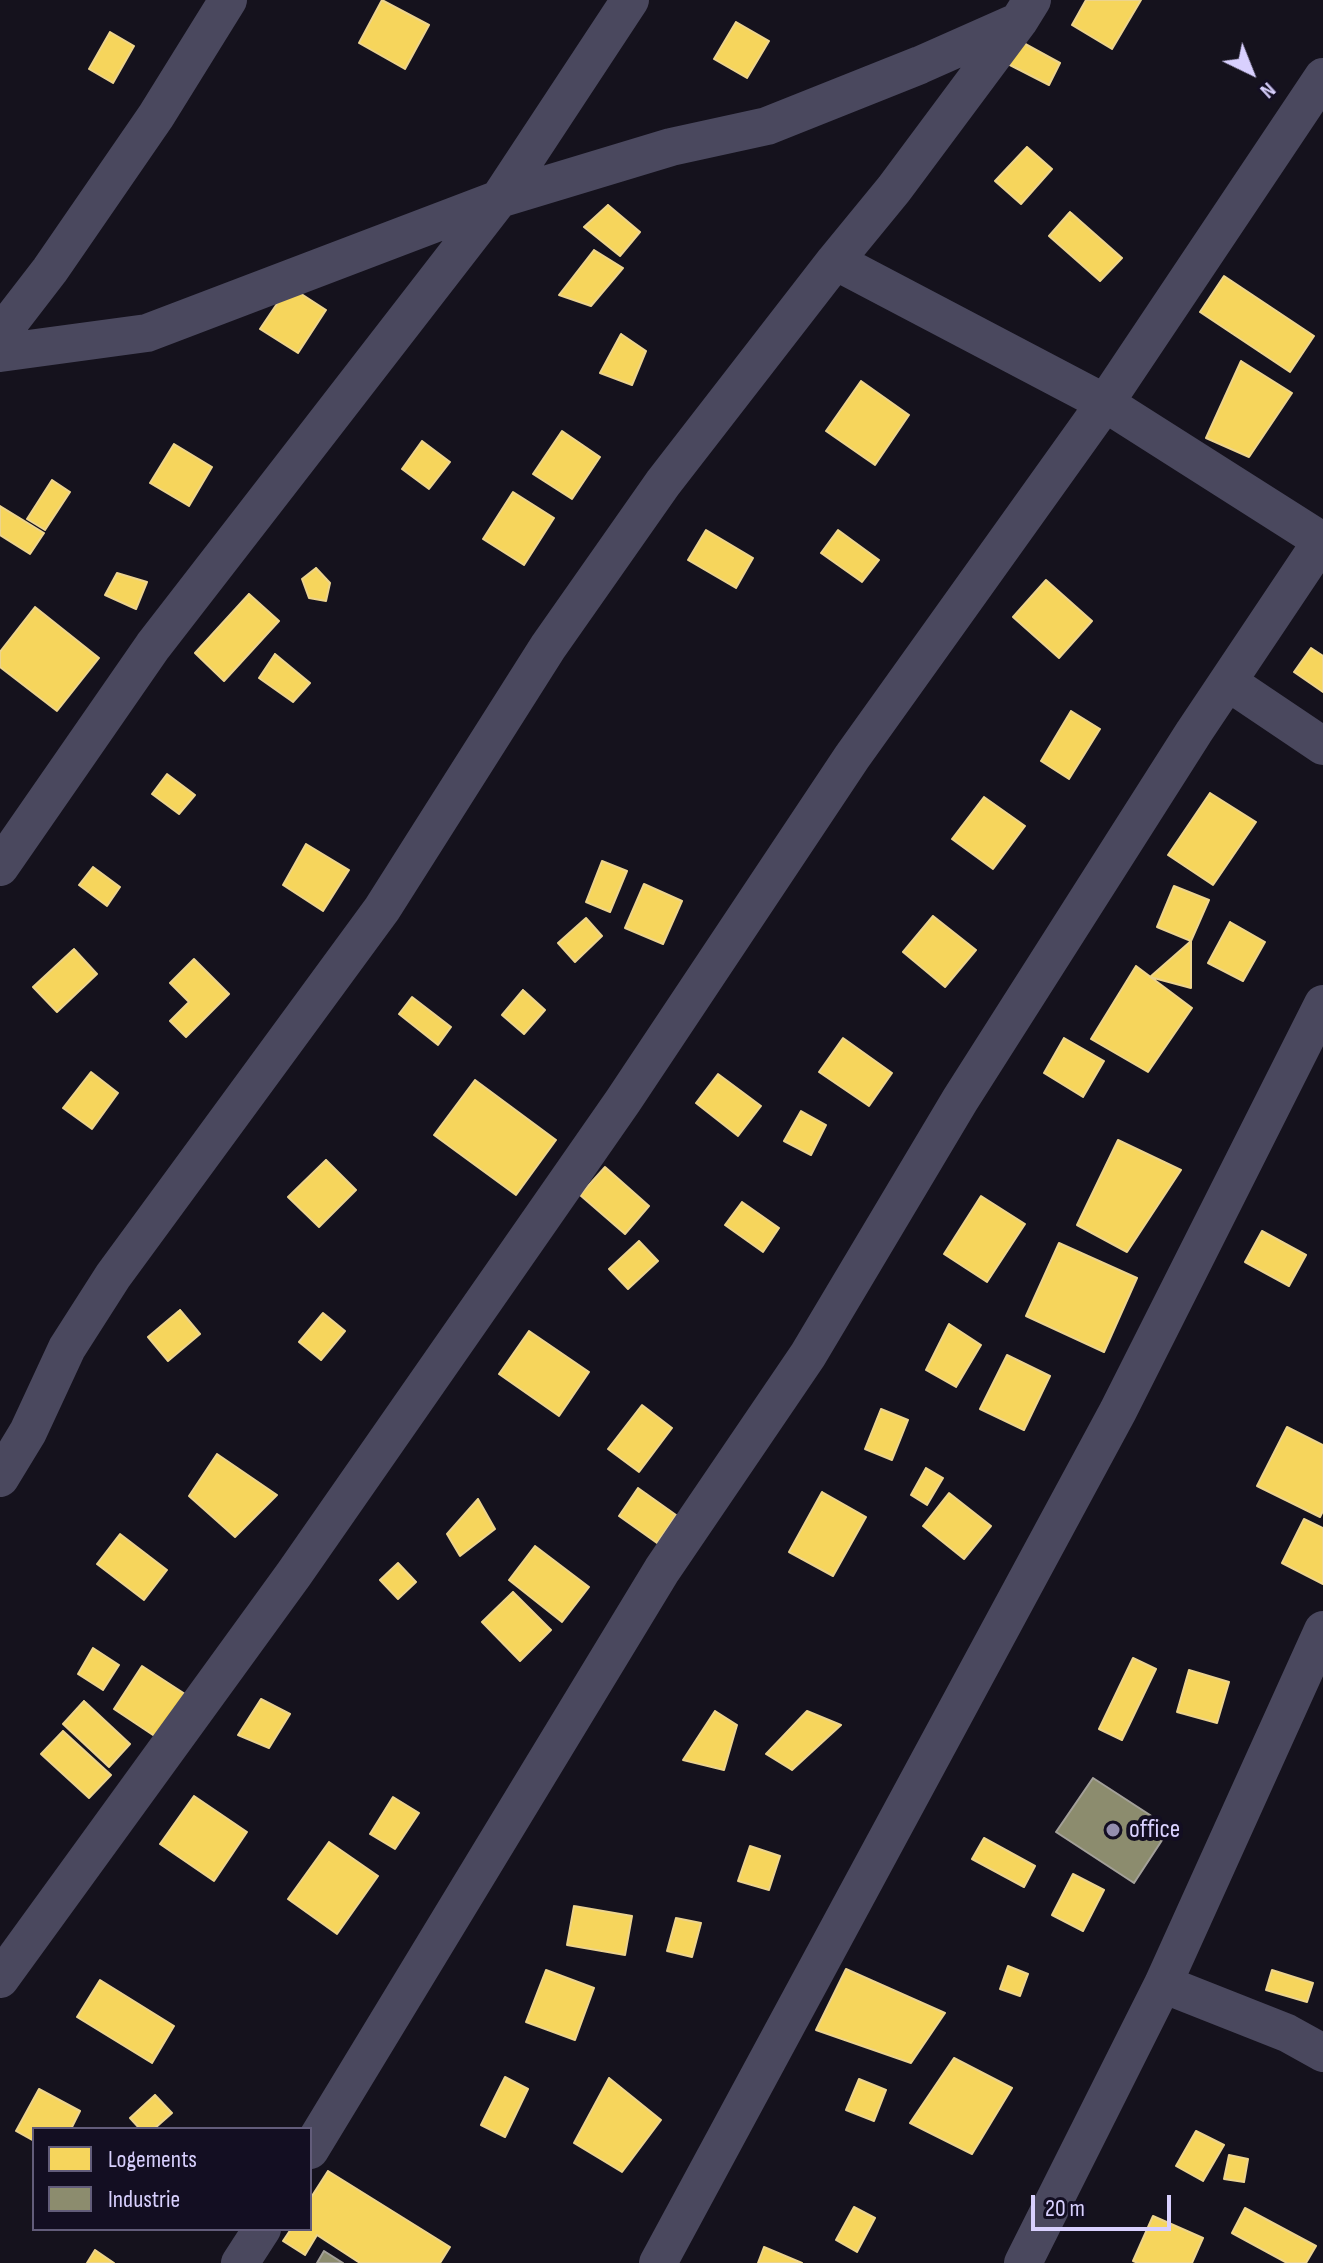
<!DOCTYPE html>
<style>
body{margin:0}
#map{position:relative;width:1323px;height:2263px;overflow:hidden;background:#15121d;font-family:"Sofia Sans Condensed",sans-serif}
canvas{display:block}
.legend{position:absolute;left:32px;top:2127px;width:280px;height:104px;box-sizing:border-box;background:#130e22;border:2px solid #625c7a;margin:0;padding:10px 14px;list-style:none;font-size:24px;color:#d8d0fe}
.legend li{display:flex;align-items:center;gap:16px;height:40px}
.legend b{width:40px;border:2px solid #625c7a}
.north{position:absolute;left:1211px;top:32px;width:80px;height:80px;-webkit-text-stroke:6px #130e22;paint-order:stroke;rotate:137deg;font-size:22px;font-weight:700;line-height:32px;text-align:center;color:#d8d0fe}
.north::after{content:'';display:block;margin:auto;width:28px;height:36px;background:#d8d0fe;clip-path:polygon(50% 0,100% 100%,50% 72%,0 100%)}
.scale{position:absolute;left:1031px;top:2195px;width:140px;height:36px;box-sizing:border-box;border:4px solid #d8d0fe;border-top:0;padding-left:10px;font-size:24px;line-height:28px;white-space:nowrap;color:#d8d0fe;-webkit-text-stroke:6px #130e22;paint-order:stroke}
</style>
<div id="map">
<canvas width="1323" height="2263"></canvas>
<ul class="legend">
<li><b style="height:22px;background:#f6d55c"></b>Logements</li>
<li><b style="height:22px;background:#8c8c6e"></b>Industrie</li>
</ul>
<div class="north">N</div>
<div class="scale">20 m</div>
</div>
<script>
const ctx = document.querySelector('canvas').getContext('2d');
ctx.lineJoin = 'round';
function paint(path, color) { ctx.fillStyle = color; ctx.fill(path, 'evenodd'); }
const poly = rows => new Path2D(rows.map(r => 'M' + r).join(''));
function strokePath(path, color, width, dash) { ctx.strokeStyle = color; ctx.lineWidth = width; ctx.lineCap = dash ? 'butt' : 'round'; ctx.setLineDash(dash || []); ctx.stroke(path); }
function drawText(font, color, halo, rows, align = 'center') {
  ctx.font = font + ' "Sofia Sans Condensed",sans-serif'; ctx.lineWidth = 8; ctx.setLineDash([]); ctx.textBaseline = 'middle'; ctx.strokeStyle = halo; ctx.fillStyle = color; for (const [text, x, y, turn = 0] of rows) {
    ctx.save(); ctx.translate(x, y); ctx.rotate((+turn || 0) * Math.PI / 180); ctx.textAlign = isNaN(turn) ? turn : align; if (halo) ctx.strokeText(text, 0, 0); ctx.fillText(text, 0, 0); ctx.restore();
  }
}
const homes = poly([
 [382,0,429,25,405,69,359,43,382,0],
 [1086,0,1141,0,1112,49,1072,25,1086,0],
 [736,22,769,41,747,78,714,59,736,22],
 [110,32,134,46,113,83,89,69,110,32],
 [1018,40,1060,63,1049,85,1006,63,1018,40],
 [1027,147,1052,169,1021,204,995,181,1027,147],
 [608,205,640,232,620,256,584,227,608,205],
 [1070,212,1122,258,1100,281,1049,236,1070,212],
 [594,250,623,268,591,306,559,295,594,250],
 [1224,276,1314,336,1290,372,1200,312,1224,276],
 [289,286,326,310,298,353,260,329,289,286],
 [621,334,646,351,632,385,600,373,621,334],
 [1241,361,1292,393,1249,457,1206,438,1241,361],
 [861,381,909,415,875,465,826,431,861,381],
 [562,431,600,457,572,499,533,474,562,431],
 [422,441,450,462,429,489,402,469,422,441],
 [174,444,212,467,189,506,150,483,174,444],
 [52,480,70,492,45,530,27,519,52,480],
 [513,492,554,518,524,565,483,539,513,492],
 [0,506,44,533,30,554,0,535,0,506],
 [706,530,753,558,736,588,688,560,706,530],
 [838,530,879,560,862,582,821,553,838,530],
 [316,568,330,583,326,601,309,598,302,579,316,568],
 [117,573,147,582,136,609,105,595,117,573],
 [1046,580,1092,621,1059,658,1013,617,1046,580],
 [249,594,279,621,224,681,195,653,249,594],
 [35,607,99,658,57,711,0,667,0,652,35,607],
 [1311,648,1323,656,1323,692,1294,672,1311,648],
 [275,654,310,683,293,702,259,678,275,654],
 [1071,711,1100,729,1069,779,1041,761,1071,711],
 [167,774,195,795,179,814,152,794,167,774],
 [1210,793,1256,822,1213,885,1168,855,1210,793],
 [984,797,1025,826,993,869,952,839,984,797],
 [306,844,349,870,323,911,283,885,306,844],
 [602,861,627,871,610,912,586,902,602,861],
 [93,867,120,887,107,906,79,885,93,867],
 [644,884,682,901,663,944,625,928,644,884],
 [1174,886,1209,900,1191,941,1157,927,1174,886],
 [933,916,976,950,945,987,903,952,933,916],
 [586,918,602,936,575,962,558,943,586,918],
 [1230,922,1265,942,1243,981,1208,963,1230,922],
 [1191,941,1191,988,1150,977,1191,941],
 [74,949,97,974,57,1012,33,987,74,949],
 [194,959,229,994,186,1037,170,1021,189,1002,170,983,194,959],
 [1136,966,1192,1008,1148,1072,1091,1039,1136,966],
 [523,990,545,1010,524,1034,502,1015,523,990],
 [412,997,451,1027,438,1045,399,1014,412,997],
 [843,1038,892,1073,869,1106,819,1072,843,1038],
 [1064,1038,1104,1061,1083,1097,1044,1073,1064,1038],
 [91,1072,118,1093,92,1129,63,1108,91,1072],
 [718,1074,761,1106,738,1136,696,1103,718,1074],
 [475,1080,556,1140,516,1195,434,1135,475,1080],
 [801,1111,826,1125,811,1155,784,1141,801,1111],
 [1118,1140,1181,1170,1127,1252,1077,1225,1118,1140],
 [326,1160,356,1190,319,1227,288,1197,326,1160],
 [605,1167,649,1206,625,1234,580,1195,605,1167],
 [981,1196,1025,1224,987,1282,944,1254,981,1196],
 [742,1202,779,1228,763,1252,725,1225,742,1202],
 [1262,1231,1306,1255,1289,1286,1245,1262,1262,1231],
 [639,1241,658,1261,628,1289,609,1269,639,1241],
 [1059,1243,1137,1278,1104,1352,1026,1316,1059,1243],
 [180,1310,200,1334,168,1361,148,1337,180,1310],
 [323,1313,345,1331,321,1360,299,1342,323,1313],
 [949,1324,981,1345,956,1387,926,1370,949,1324],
 [529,1331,589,1372,559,1416,499,1374,529,1331],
 [1007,1355,1050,1376,1024,1430,980,1409,1007,1355],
 [642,1405,672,1428,639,1472,608,1449,642,1405],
 [881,1409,908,1420,892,1460,865,1449,881,1409],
 [1287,1427,1323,1445,1323,1511,1320,1517,1257,1486,1287,1427],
 [217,1454,277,1495,235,1537,189,1496,217,1454],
 [926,1468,943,1478,927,1505,911,1495,926,1468],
 [638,1488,676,1515,657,1543,619,1516,638,1488],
 [822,1492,866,1517,833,1576,789,1552,822,1492],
 [949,1493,991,1526,964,1559,923,1526,949,1493],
 [478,1499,495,1529,460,1556,447,1534,478,1499],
 [1304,1519,1323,1528,1323,1584,1282,1563,1304,1519],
 [120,1534,167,1570,144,1600,97,1564,120,1534],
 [535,1546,589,1587,562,1622,509,1580,535,1546],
 [398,1563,416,1582,398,1599,380,1580,398,1563],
 [513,1592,551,1630,520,1661,482,1622,513,1592],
 [93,1648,119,1665,103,1690,78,1674,93,1648],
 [1133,1658,1156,1669,1122,1740,1099,1729,1133,1658],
 [142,1666,185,1694,156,1737,114,1709,142,1666],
 [1189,1670,1229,1682,1217,1723,1177,1712,1189,1670],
 [261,1699,290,1714,269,1748,238,1735,261,1699],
 [84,1701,130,1744,109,1767,63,1724,84,1701],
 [715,1711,737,1725,724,1770,683,1760,715,1711],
 [807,1711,841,1725,792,1770,766,1754,807,1711],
 [63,1731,111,1775,89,1798,41,1754,63,1731],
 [194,1796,247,1832,214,1881,160,1844,194,1796],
 [393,1797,419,1813,395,1849,370,1834,393,1797],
 [984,1838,1035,1866,1024,1887,972,1859,984,1838],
 [329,1842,378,1876,337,1934,288,1899,329,1842],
 [750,1846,780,1856,769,1890,738,1881,750,1846],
 [1073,1874,1104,1890,1083,1931,1052,1915,1073,1874],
 [574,1906,632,1916,625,1955,567,1945,574,1906],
 [676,1918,701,1923,692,1957,667,1951,676,1918],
 [1008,1966,1028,1974,1020,1996,1000,1989,1008,1966],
 [846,1969,945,2013,911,2063,816,2030,846,1969],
 [546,1970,594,1988,575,2040,526,2022,546,1970],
 [1272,1970,1313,1983,1307,2002,1266,1990,1272,1970],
 [100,1980,174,2026,152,2063,77,2017,100,1980],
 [954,2058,1012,2088,972,2154,910,2123,954,2058],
 [505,2077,528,2089,505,2137,481,2125,505,2077],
 [609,2078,661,2120,622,2172,574,2143,609,2078],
 [859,2079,886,2090,874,2121,846,2110,859,2079],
 [39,2089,80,2111,71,2129,34,2129,34,2141,16,2131,39,2089],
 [155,2095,172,2113,154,2129,140,2129,130,2118,155,2095],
 [1196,2131,1224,2145,1203,2181,1176,2166,1196,2131],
 [1229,2155,1248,2159,1244,2182,1224,2179,1229,2155],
 [328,2171,450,2247,440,2263,360,2263,317,2235,305,2255,283,2241,291,2229,310,2229,310,2199,328,2171],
 [854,2207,875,2218,857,2252,836,2240,854,2207],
 [1245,2208,1316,2246,1306,2263,1287,2263,1232,2233,1245,2208],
 [1153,2216,1203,2238,1192,2263,1138,2263,1133,2261,1153,2216],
 [764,2247,802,2263,758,2263,764,2247],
 [95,2250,114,2263,87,2263,95,2250]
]);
paint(homes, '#f6d55c');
strokePath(homes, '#edd48d', 2);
const industry = poly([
 [1093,1778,1170,1828,1134,1883,1056,1832,1093,1778],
 [324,2251,343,2263,317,2263,324,2251]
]);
paint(industry, '#8c8c6e');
strokePath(industry, '#a3a099', 2);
strokePath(poly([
 [835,261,1105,403,1322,541],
 [0,335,50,270,156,116,228,0],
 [0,353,147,333,499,199,671,147,767,126,920,65,1017,22],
 [1228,682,1323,746],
 [0,867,153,646,499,199,630,0],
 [0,1478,28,1432,67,1348,113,1276,382,909,548,647,663,483,835,261,894,189,1019,21,1032,0],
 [0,1979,294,1574,623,1101,852,757,1105,403,1323,77],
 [1163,1984,1287,2033,1323,2053],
 [310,2150,662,1570,808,1355,960,1100,1194,732,1323,539],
 [240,2263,262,2229],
 [658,2263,1118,1411,1323,1004],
 [1023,2263,1163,1984,1323,1630]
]), '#4a485e', 38);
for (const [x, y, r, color] of [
 [1113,1830,8,"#948eaf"]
]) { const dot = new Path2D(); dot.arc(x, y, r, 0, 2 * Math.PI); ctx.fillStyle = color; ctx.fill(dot); strokePath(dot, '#130e22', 3); }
drawText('26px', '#d8d0fe', '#130e22', [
 ["office",1129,1830]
], 'left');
</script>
